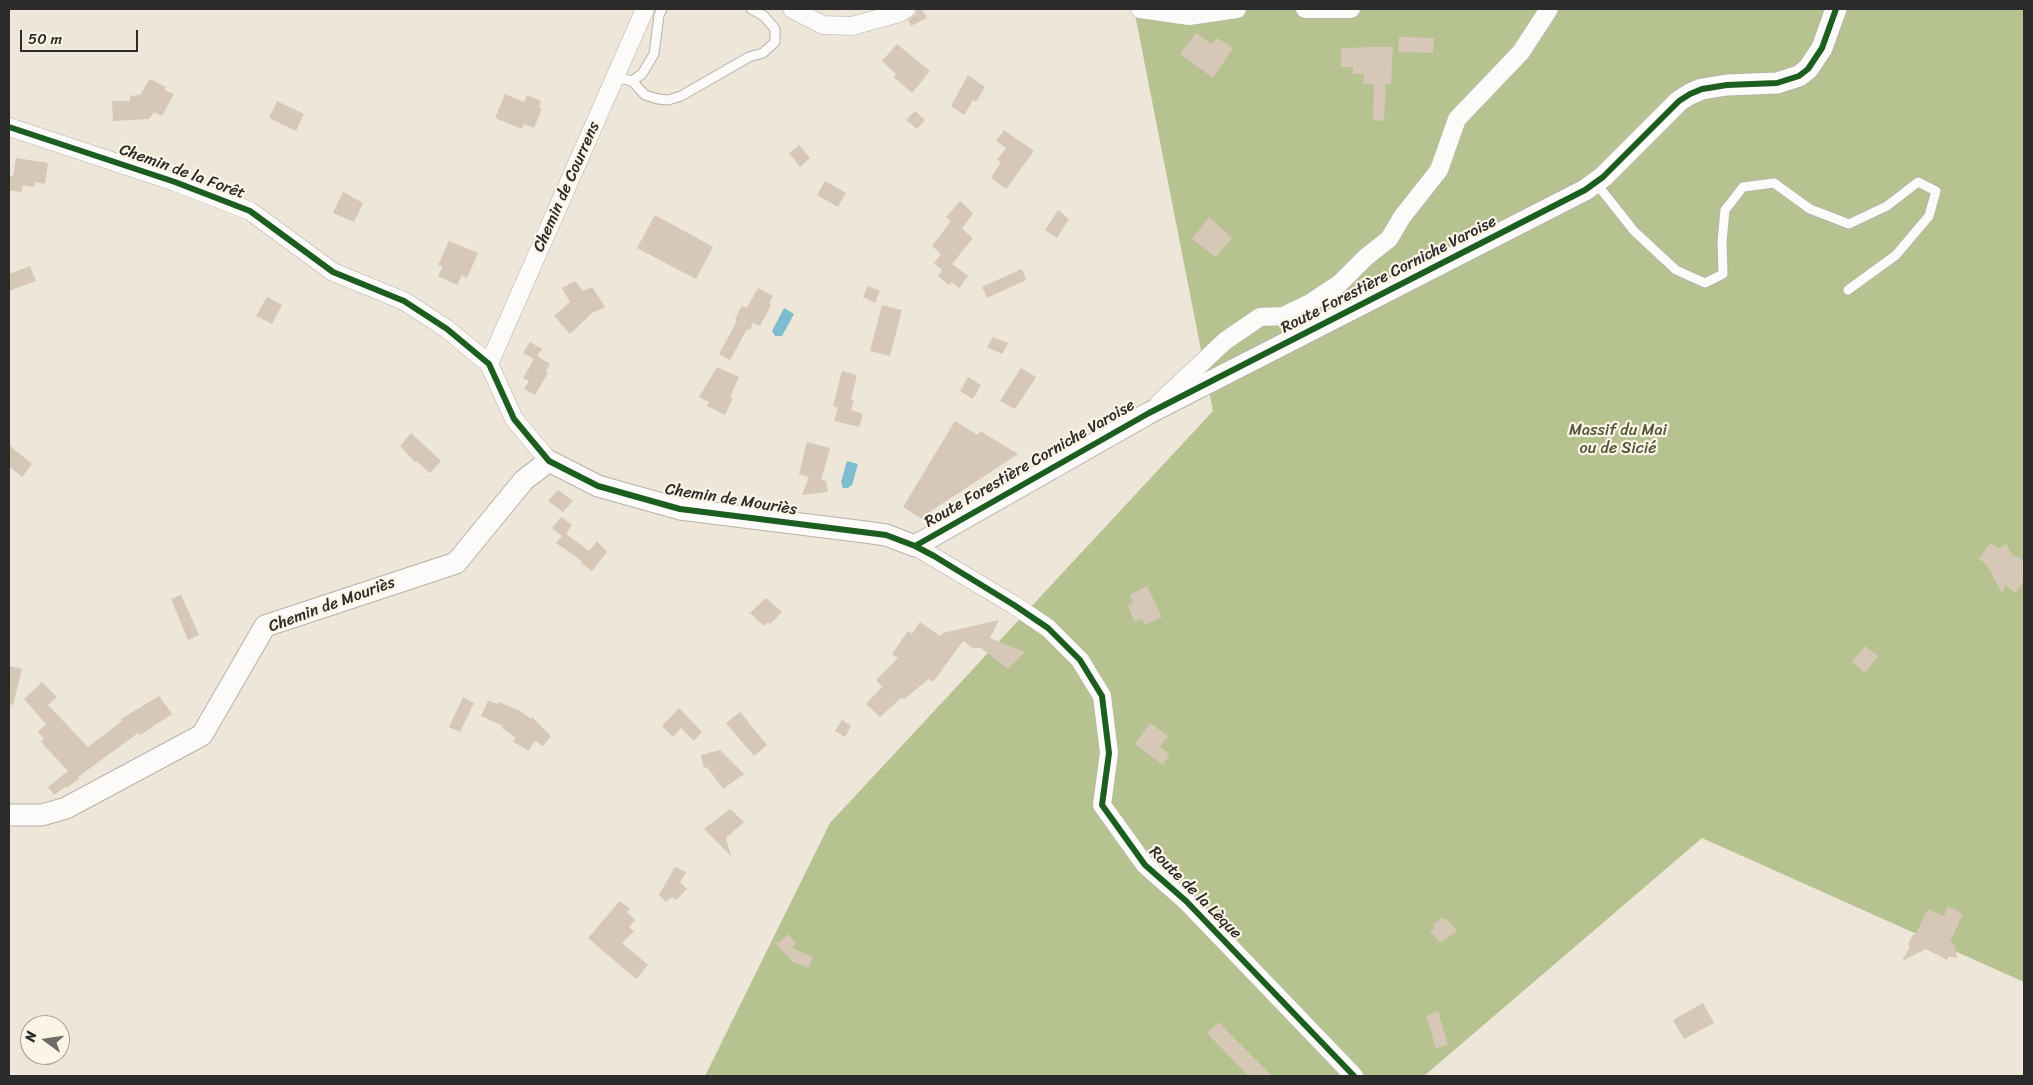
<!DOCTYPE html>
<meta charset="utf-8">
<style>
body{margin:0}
#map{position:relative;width:2033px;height:1085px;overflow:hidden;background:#ede6d9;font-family:Sriracha,sans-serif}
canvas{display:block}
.frame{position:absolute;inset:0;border:10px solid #2b2b2b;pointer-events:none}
.north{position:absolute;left:20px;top:1015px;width:50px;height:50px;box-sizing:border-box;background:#fcf5e5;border:1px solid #a8a49b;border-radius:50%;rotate:284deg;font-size:14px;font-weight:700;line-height:20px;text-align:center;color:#2b2b2b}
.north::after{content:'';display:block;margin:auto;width:18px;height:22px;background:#6f6c68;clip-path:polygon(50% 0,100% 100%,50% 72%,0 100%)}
.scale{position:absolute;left:20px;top:30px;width:118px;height:22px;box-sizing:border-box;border:2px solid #2b2b2b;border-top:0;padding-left:6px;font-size:15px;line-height:18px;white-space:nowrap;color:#2b2b2b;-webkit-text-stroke:4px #fcf5e5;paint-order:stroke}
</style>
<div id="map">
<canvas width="2033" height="1085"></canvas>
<div class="frame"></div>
<div class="north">N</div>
<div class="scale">50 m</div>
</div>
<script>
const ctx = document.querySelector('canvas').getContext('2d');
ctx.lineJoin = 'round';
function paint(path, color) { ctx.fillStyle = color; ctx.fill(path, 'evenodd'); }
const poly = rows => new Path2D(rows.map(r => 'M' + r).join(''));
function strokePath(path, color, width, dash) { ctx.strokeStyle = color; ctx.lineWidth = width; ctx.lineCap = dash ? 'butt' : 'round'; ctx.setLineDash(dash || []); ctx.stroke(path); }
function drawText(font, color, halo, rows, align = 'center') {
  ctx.font = font + ' Sriracha,sans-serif'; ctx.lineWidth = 4.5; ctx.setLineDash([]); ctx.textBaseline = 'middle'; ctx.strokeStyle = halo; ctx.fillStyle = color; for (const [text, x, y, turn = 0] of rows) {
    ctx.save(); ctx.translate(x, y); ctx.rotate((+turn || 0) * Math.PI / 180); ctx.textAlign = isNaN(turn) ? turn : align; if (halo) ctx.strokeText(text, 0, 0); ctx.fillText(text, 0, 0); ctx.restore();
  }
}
paint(poly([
 [1134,9,2024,9,2024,982,1702,838,1424,1076,705,1076,830,823,1213,411]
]), '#b7c291');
paint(poly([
 [784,308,794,314,782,336,775,336,772,331],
 [847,461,858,464,852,485,848,488,843,488,841,482]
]), '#7ebcd0');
paint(poly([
 [917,9,922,9,927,18,911,26,908,20,915,15],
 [1196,33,1212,44,1217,38,1233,48,1213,78,1180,54],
 [1399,37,1434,38,1433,53,1398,52],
 [897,44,930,71,912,93,894,77,896,74,882,61],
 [1372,47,1393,47,1391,84,1386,84,1384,121,1373,120,1374,84,1363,84,1364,74,1353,74,1353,67,1341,67,1341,48],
 [968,75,985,87,976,102,973,100,964,115,951,106],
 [150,79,166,87,164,90,174,94,162,116,154,112,149,119,113,121,112,101,130,101,130,96,140,95],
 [505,94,524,102,527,95,541,101,539,108,542,109,534,128,524,124,522,129,495,118],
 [277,101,304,114,296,131,269,118],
 [915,111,925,120,917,129,906,120],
 [1004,130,1034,151,1006,189,991,178,1001,162,997,160,1006,148,996,141],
 [799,145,810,158,800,167,789,153],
 [16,158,48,163,45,184,35,182,34,187,23,185,21,192,9,190,10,176,13,176],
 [825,181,846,193,838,207,817,195],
 [343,192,363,203,354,222,333,213],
 [960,201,973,213,962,229,973,238,952,264,968,276,959,288,952,282,949,285,938,276,942,270,934,263,941,254,932,246,951,221,946,217],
 [1058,210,1069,219,1057,238,1045,230],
 [655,215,713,247,696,279,637,248],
 [1209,217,1232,238,1216,257,1192,239],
 [449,241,478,253,467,278,462,275,457,285,438,276,443,266,438,265],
 [30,266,36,281,9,291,9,274],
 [1022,269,1026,280,987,298,982,287],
 [575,281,583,291,592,287,605,307,592,313,570,334,554,316,570,302,562,288],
 [868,286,880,291,875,303,863,297],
 [758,288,773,296,769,303,771,305,760,326,753,323,750,330,747,329,730,360,719,354,737,321,735,319,742,306,747,308],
 [267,297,282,305,272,324,256,316],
 [882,305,902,310,890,356,870,351],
 [993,337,1008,343,1002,354,987,347],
 [530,342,542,349,537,356,550,364,546,371,548,373,535,395,524,389,529,381,523,378,534,359,523,353],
 [717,367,739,377,730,397,733,398,725,415,707,406,709,402,699,397],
 [1021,368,1036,377,1015,409,1000,401],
 [842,371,857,375,851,400,854,401,851,410,863,414,859,427,834,421,838,408,833,406],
 [968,377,981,385,973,399,960,391],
 [955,421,978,435,980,431,1018,454,931,511,925,521,903,507],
 [411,433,441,461,430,473,416,461,415,462,400,446],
 [807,442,830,448,821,480,826,481,828,492,802,495,809,477,799,474],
 [9,445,32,464,22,477,9,466],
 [558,490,573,501,563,512,548,501],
 [561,517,572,525,566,534,589,551,597,541,607,552,592,571,581,563,582,561,556,543,562,536,552,528],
 [1990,543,1999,548,2006,544,2014,558,2015,555,2024,561,2024,580,2016,593,2005,585,2002,593,1986,564,1979,559],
 [1147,586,1162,617,1145,625,1142,619,1135,622,1128,606,1133,603,1130,595],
 [181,595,199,635,188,640,171,599],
 [766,598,782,612,770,624,768,622,764,626,750,613],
 [999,620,990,638,1025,652,1008,669,981,648,973,648,963,641,933,682,929,679,904,699,902,697,880,717,866,704,882,687,876,680,898,658,892,654,908,631,912,634,920,622,940,636,943,633],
 [1865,646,1878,656,1865,673,1852,662],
 [9,666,22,669,13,705,9,704],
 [42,682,57,697,48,705,88,747,122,721,121,719,159,696,172,714,140,735,138,733,78,777,79,779,66,788,65,787,54,795,48,787,68,771,41,742,44,739,38,732,46,724,24,699],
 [463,697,474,703,460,732,449,727],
 [488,701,498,704,499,702,520,711,531,719,532,717,551,736,543,746,535,741,528,751,513,741,516,738,502,728,503,726,481,716],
 [679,708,702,732,694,741,681,728,673,737,662,726],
 [740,712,767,745,754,756,726,723],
 [842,720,851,726,845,737,835,731],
 [1150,723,1168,736,1160,747,1170,754,1163,765,1135,744],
 [720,750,744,774,723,789,707,767,704,768,701,755],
 [730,809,744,822,726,838,731,856,704,829],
 [675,867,686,872,680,882,687,889,676,900,672,897,666,902,659,895],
 [620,901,630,909,627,912,635,920,629,927,634,931,622,943,648,965,636,979,588,938],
 [1948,906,1963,914,1950,942,1955,945,1957,958,1949,957,1947,960,1926,949,1902,961,1910,947,1908,945,1913,934,1915,935,1928,909,1944,916],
 [1442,917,1444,920,1446,918,1457,931,1440,943,1430,931,1435,928,1433,925],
 [788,934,796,943,792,948,813,957,809,968,793,962,773,941,779,943],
 [1703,1003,1714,1023,1684,1039,1673,1020],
 [1438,1011,1448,1045,1436,1048,1426,1016],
 [1219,1022,1228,1032,1272,1076,1248,1076,1207,1033]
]), '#d6c7b7');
const service = poly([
 [615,77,632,81,645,95,658,99,668,100,681,96,749,57,763,53,775,42,775,29,764,16,751,9],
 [632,81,642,74,654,54,659,15,662,9],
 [1596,183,1634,231,1676,270,1705,283,1723,274,1722,242,1725,210,1743,187,1774,183,1810,209,1849,224,1887,206,1918,182,1936,191,1929,216,1896,255,1848,290]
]);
const minor = poly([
 [792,9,823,25,852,26,899,13,906,9],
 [1140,9,1189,16,1237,9],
 [1305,9,1351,9],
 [9,127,175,182,250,211,333,272,404,301,447,329,489,364,514,419,549,461],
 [489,364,645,9],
 [1159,403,1225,341,1260,317,1283,316,1310,303,1339,284,1366,257,1389,239,1402,217,1439,170,1457,119,1521,52,1549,9],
 [915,546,1014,605,1048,628,1080,660,1102,696,1109,753,1102,805,1145,865,1186,901,1354,1076]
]);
const tertiary = poly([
 [9,815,42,815,66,808,202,735,265,626,456,563,524,480,549,461,598,486,680,509,865,532,886,535,915,546,1149,413,1585,190,1603,177,1679,101,1690,94,1702,89,1727,85,1777,83,1799,76,1808,69,1822,48,1836,9]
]);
strokePath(service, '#b7b2aa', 11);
strokePath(minor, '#b7b2aa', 19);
strokePath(tertiary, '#b7b2aa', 23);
strokePath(service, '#fcfbf9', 9);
strokePath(minor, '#fcfbf9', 18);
strokePath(tertiary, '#fcfbf9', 21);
strokePath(poly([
 [9,127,175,182,250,211,333,272,404,301,447,329,489,364,514,419,549,461,598,486,680,509,886,535,915,546,934,556,1014,605,1048,628,1080,660,1102,696,1109,753,1102,805,1145,865,1186,901,1354,1076],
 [915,546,1149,413,1585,190,1603,177,1679,101,1690,94,1702,89,1727,85,1777,83,1799,76,1808,69,1822,48,1836,9]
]), '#1b5e20', 6);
drawText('16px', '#2b2b2b', '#fcf5e5', [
 ["Chemin de la Forêt",182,172,20],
 ["Chemin de Courrens",567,187,-66],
 ["Route Forestière Corniche Varoise",1389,275,-27],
 ["Route Forestière Corniche Varoise",1030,464,-30],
 ["Chemin de Mouriès",731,500,9],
 ["Chemin de Mouriès",332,605,-20],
 ["Route de la Lèque",1195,893,45]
]);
drawText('16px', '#52573b', '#fcf5e5', [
 ["Massif du Mai",1618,431],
 ["ou de Sicié",1618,449]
]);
</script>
